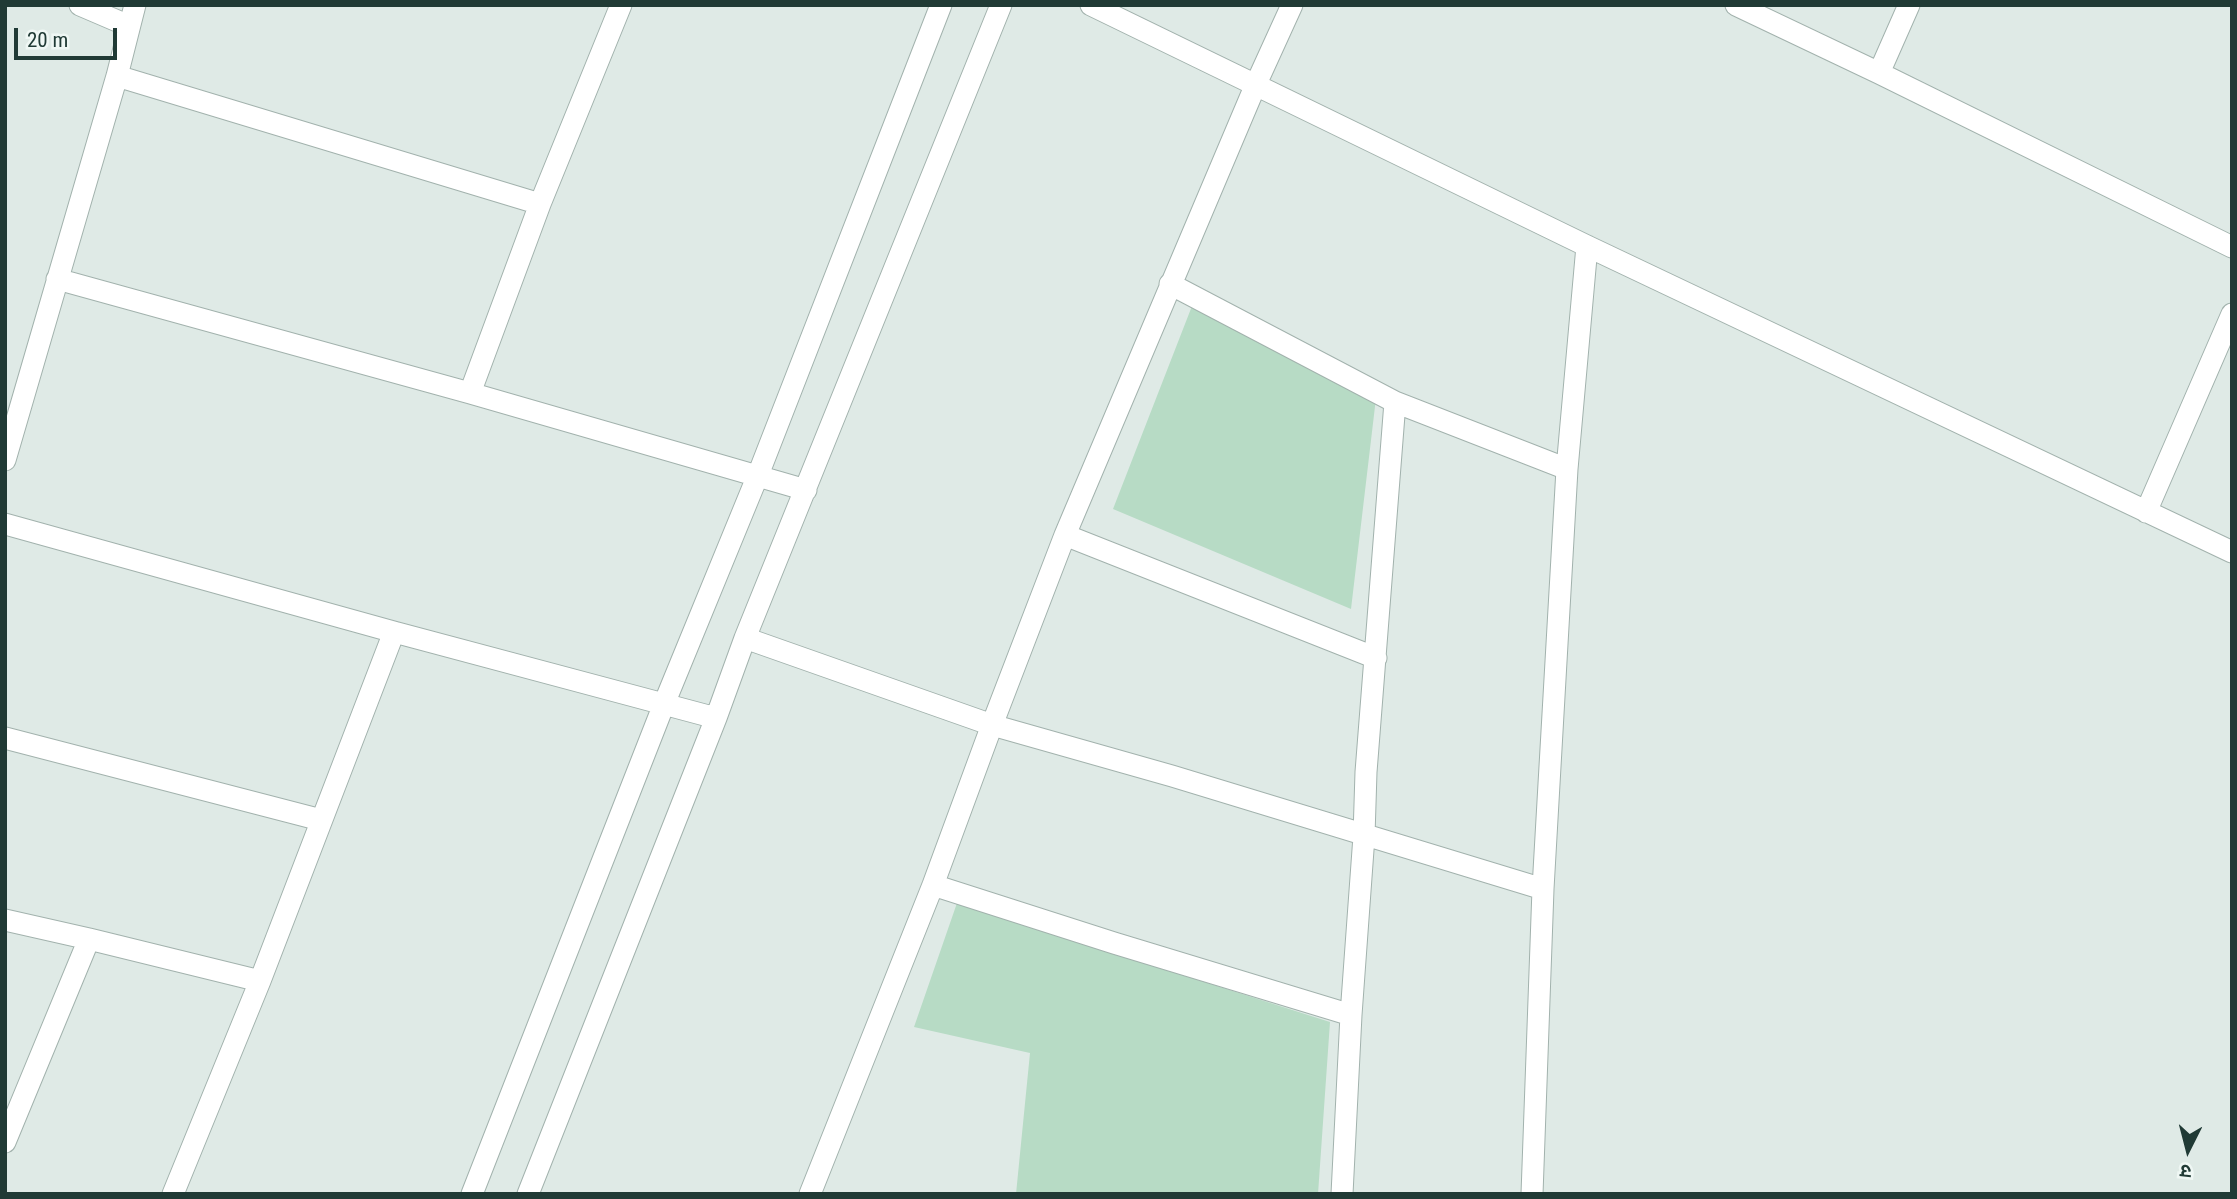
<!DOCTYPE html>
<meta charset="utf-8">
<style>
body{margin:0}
#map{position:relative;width:2237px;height:1199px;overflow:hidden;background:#dfeae6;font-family:"Roboto Condensed","Noto Sans Devanagari",sans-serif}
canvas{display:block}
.frame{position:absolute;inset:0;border:7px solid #203a35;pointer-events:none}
.north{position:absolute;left:2153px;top:1115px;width:70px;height:70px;-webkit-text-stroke:5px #eff7f4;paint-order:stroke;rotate:186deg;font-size:19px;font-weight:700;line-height:28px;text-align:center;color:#203a35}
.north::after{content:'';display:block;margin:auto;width:24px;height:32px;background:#203a35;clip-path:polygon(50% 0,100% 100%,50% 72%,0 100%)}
.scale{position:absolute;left:14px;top:28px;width:103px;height:32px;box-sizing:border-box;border:4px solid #203a35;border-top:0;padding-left:9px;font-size:21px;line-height:24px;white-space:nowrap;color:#203a35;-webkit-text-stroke:5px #eff7f4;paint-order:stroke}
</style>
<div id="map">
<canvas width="2237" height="1199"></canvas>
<div class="frame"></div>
<div class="north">उ</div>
<div class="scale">20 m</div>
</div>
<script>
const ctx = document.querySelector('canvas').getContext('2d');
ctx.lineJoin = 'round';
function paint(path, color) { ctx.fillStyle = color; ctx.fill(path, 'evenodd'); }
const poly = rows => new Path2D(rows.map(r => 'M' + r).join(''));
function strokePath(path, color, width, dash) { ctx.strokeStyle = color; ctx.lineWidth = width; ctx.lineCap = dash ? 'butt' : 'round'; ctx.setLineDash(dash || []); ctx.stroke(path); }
paint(poly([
 [1192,306,1376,398,1351,609,1113,509],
 [957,903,1330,1022,1318,1194,1016,1194,1030,1053,914,1027]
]), '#b7dbc5');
const street = poly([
 [80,5,129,26],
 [1091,5,1587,246,2232,552],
 [1736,5,1879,73,2232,247],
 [1879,73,1909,5],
 [117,76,540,204],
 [57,279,470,393,806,490],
 [1170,284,1395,402,1366,772,1364,836,1351,1015,1342,1194],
 [470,393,540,204,621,5],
 [1395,402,1567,469],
 [5,460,117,76,135,5],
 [2146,512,2232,314],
 [5,524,394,632,716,718],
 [1065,535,1376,658],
 [745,638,992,725,1172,776,1543,889],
 [5,738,321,820],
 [933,885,1114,943,1351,1015],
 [5,920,89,939,5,1142],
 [89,939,260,981],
 [173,1194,260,981,394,632],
 [472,1194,664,704,758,475,941,5],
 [528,1194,716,718,745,638,1001,5],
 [810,1194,933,885,992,725,1065,535,1256,84,1292,5],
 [1532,1194,1543,889,1567,469,1587,246]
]);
strokePath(street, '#a2b2ad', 23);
strokePath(street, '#fff', 21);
</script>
